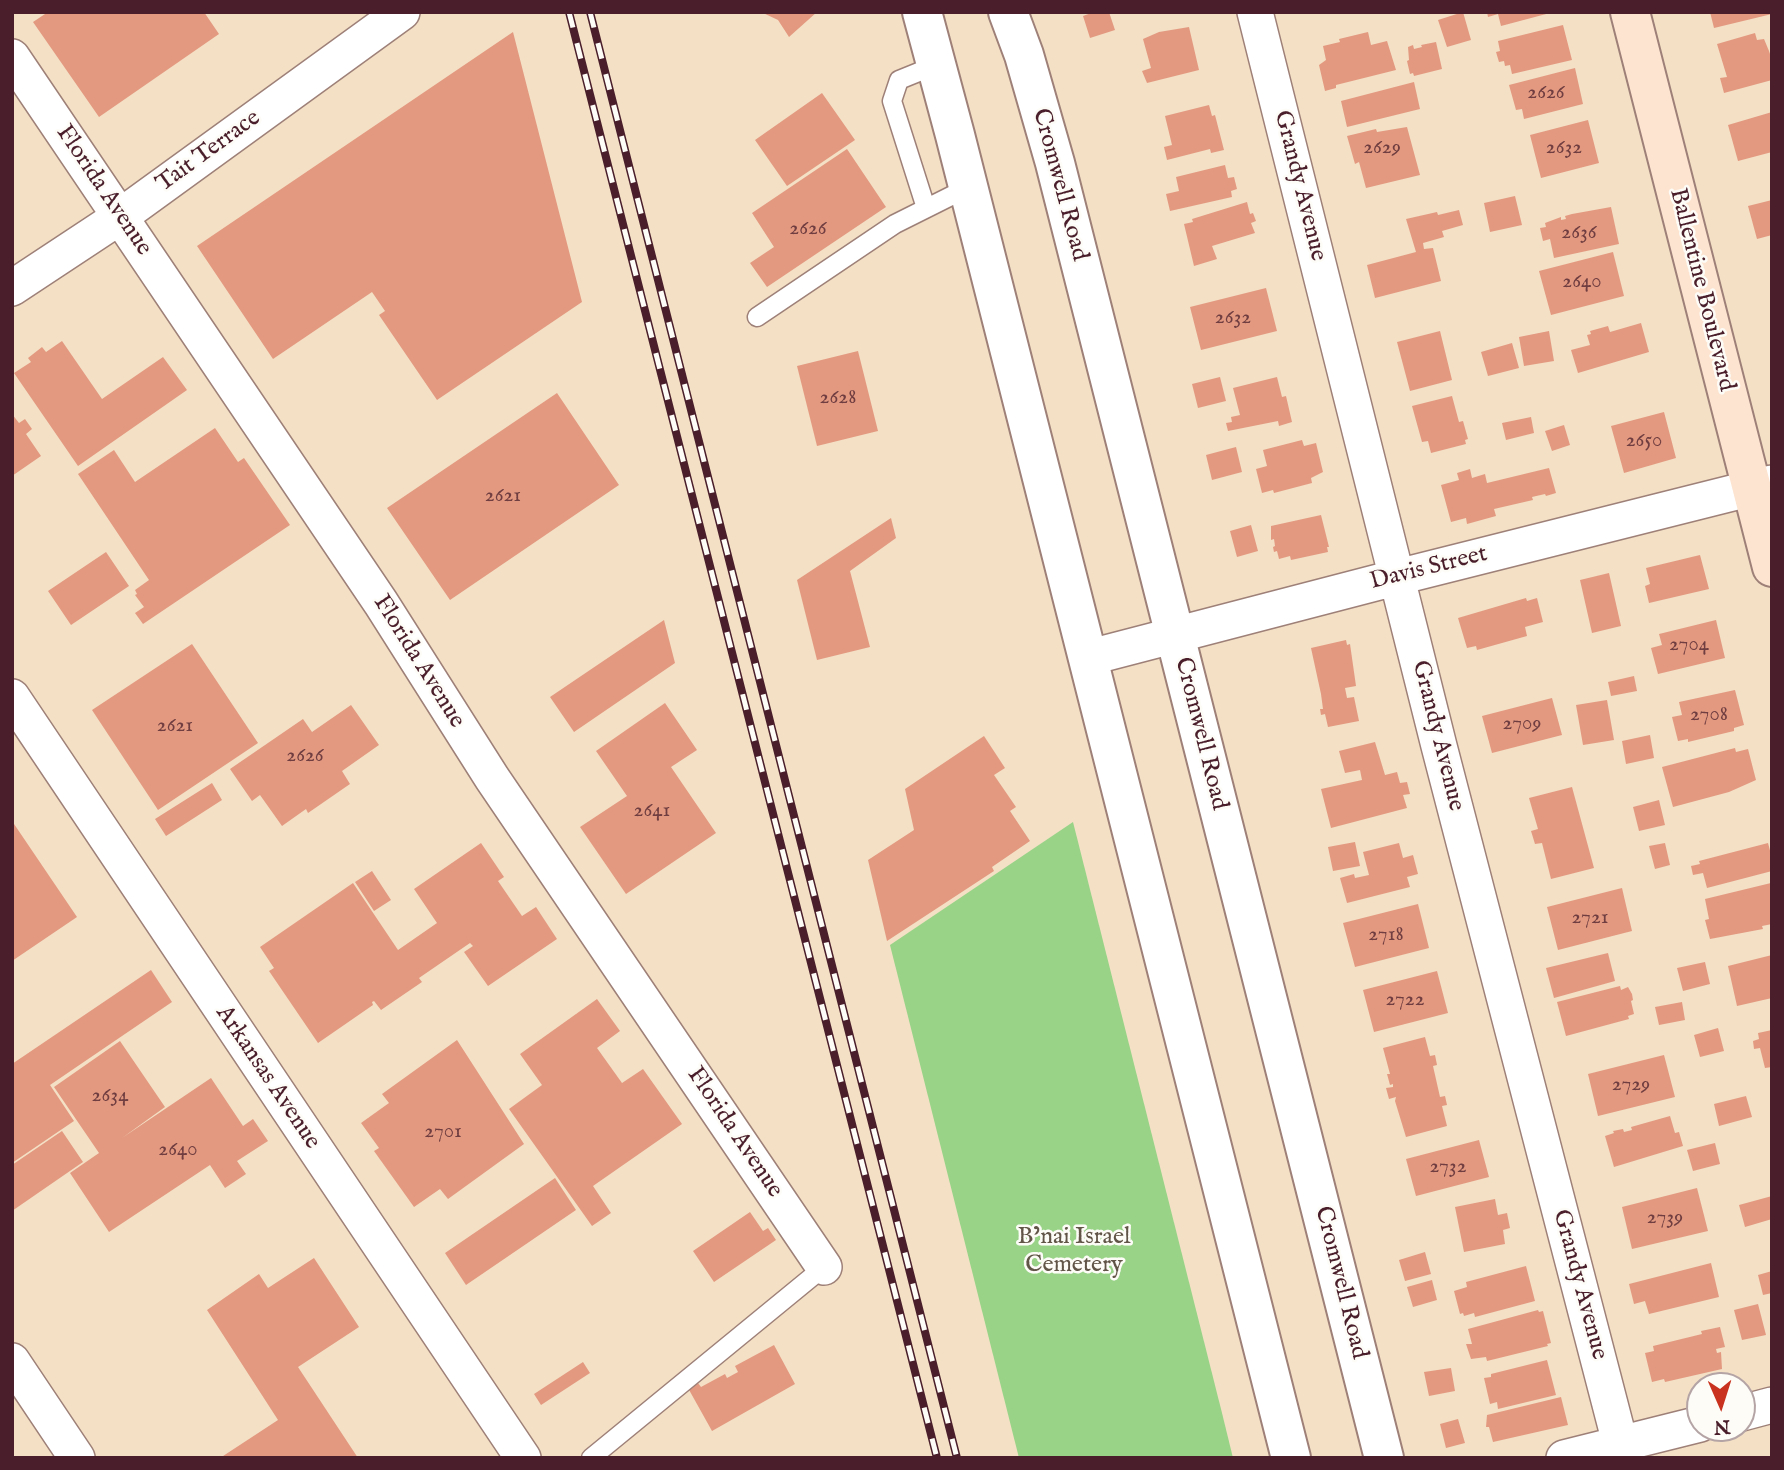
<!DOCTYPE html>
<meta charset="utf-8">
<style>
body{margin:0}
#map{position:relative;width:1784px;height:1470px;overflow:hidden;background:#f3e0c5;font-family:"IM FELL English",serif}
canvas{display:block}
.frame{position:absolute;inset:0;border:14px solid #4a1f2b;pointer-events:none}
.north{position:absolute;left:1686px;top:1372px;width:70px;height:70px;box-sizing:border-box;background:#fdfcf7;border:2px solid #b5a4a5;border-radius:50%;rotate:177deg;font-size:19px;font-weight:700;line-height:28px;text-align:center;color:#4a1f2b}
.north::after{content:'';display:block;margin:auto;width:24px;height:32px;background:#c8321e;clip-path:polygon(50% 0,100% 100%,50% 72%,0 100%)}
</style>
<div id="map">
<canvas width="1784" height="1470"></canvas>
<div class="frame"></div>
<div class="north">N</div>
</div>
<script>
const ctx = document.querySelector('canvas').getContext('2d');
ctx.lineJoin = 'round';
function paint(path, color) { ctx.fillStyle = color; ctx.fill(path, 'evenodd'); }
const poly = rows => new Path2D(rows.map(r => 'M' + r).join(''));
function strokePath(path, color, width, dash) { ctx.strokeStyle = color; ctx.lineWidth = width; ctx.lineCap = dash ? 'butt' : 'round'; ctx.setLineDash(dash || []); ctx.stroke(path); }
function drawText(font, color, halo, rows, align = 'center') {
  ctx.font = font + ' "IM FELL English",serif'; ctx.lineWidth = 5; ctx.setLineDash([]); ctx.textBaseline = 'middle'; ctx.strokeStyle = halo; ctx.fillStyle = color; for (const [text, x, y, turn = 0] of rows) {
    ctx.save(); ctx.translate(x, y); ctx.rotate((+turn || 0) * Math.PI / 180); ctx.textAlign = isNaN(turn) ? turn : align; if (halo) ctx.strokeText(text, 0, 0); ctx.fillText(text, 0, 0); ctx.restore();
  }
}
paint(poly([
 [1073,822,1222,1413,1233,1458,1019,1458,890,945]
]), '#98d388');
paint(poly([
 [48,12,204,12,219,34,99,117,33,22],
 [761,12,817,12,789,37,778,20],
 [1094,12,1109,12,1115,30,1090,38,1083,16],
 [1463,12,1471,40,1447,47,1438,20],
 [1487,12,1550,12,1550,13,1501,26,1498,14,1488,17],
 [1710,12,1772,12,1772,14,1714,28],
 [1563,25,1572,60,1512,74,1510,65,1505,66,1504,61,1499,62,1496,52,1500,51,1498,41],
 [1189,27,1199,70,1147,83,1142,71,1151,68,1143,39,1159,32],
 [513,32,582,302,437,400,379,315,385,311,372,292,273,359,197,246],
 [1368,32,1371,45,1387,41,1396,70,1336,85,1336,88,1325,91,1319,65,1326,60,1323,46,1340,42,1339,39],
 [1755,33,1757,40,1764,39,1769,51,1772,60,1772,80,1724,93,1720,78,1727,77,1717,44],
 [1436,42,1442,69,1414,76,1413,73,1410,74,1407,61,1409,60,1408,47,1413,45,1414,49,1422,47,1421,45],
 [1575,68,1583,104,1524,119,1522,109,1516,110,1509,85],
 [1414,82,1420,109,1347,127,1341,101],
 [822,93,855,140,787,186,755,140],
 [1209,105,1212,116,1215,115,1224,150,1211,153,1210,149,1167,160,1164,147,1172,145,1165,116],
 [1772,112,1772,152,1738,161,1728,125],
 [1588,120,1599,163,1541,178,1530,135],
 [1407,127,1420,175,1366,188,1359,162,1355,164,1347,136,1376,129,1377,132],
 [847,149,886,207,767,287,750,263,774,247,752,213],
 [1225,165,1228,178,1234,177,1237,189,1231,191,1232,197,1170,211,1166,194,1179,191,1176,177],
 [1515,196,1522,225,1490,232,1484,203],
 [1772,200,1772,235,1757,239,1748,206],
 [1247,202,1250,214,1253,213,1256,221,1251,223,1255,233,1212,246,1217,259,1194,266,1184,224,1193,222,1192,219],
 [1611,207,1619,244,1554,258,1550,239,1543,241,1540,228,1546,227,1545,223,1561,217,1561,220,1566,219,1565,216,1572,214],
 [1459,210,1463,225,1442,231,1444,237,1423,243,1424,249,1433,248,1441,281,1375,298,1367,265,1416,252,1406,219,1437,212,1438,215],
 [1613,252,1624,296,1551,315,1539,271],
 [1266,288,1277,331,1201,350,1190,307],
 [1641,323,1649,352,1578,373,1571,350,1590,345,1587,335,1591,334,1590,331,1608,326,1610,332],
 [1440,331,1452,380,1410,391,1397,342],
 [1549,331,1554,361,1524,366,1519,337],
 [62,341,102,399,163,357,187,390,78,466,14,373,31,362,28,358,42,347,46,352],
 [1512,343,1519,368,1488,376,1481,352],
 [858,351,878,431,817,446,797,366],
 [1220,377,1226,401,1198,408,1192,384],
 [1277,377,1282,397,1286,396,1292,422,1279,426,1278,421,1228,431,1226,423,1232,422,1231,417,1240,415,1233,388],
 [557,393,619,485,450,600,387,508],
 [1452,396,1459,422,1463,421,1468,439,1465,440,1466,444,1431,453,1428,441,1422,442,1412,406],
 [1664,412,1676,458,1624,473,1611,426],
 [12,414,19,423,25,419,32,429,26,434,41,456,12,476],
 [1531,417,1534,433,1506,440,1502,423],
 [1564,425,1570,445,1552,451,1545,431],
 [215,428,238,462,244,458,290,525,143,624,135,613,144,607,135,595,137,594,135,590,149,580,78,474,114,450,135,482],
 [1302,440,1304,446,1316,443,1323,472,1311,478,1312,483,1274,493,1273,490,1262,493,1256,469,1267,466,1263,450],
 [1236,447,1242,472,1212,480,1206,455],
 [1549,468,1556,493,1546,496,1545,494,1532,497,1533,500,1494,509,1496,516,1467,524,1466,518,1451,522,1441,485,1459,480,1457,473,1470,469,1472,478,1485,474,1487,483],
 [1321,515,1329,547,1327,547,1328,552,1291,560,1290,556,1279,559,1277,551,1274,552,1273,547,1275,546,1274,539,1271,540,1271,526],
 [891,518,896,538,850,571,870,647,817,660,797,580],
 [1251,525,1258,551,1237,557,1230,531],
 [106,552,129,586,71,625,48,591],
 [1700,555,1709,589,1649,603,1645,586,1650,584,1646,568],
 [1609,573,1621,626,1592,633,1580,580],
 [1526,598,1527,601,1537,598,1543,622,1525,627,1527,636,1477,650,1476,646,1467,648,1458,618],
 [664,620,675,663,574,732,550,697],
 [1716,620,1725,658,1658,674,1651,648,1662,645,1659,634],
 [1346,640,1347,645,1350,644,1356,686,1345,688,1347,698,1354,697,1359,721,1328,727,1325,714,1321,715,1320,709,1323,709,1321,694,1311,648],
 [192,644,258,743,158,810,92,710],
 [1634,676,1637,691,1611,696,1608,682],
 [1735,690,1744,725,1734,728,1734,731,1688,742,1688,739,1678,741,1672,717,1682,715,1679,702],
 [1552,698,1562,735,1492,753,1482,716],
 [1607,700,1614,740,1583,745,1576,705],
 [665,703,697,750,671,767,716,833,626,894,580,827,627,796,596,751],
 [351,705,379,745,342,771,350,784,308,813,306,809,282,826,260,795,252,801,230,769,303,719,312,732],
 [1650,735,1654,758,1626,764,1622,741],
 [984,736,1005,768,994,775,1016,807,1010,811,1030,841,992,867,994,871,887,941,868,860,914,830,905,789],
 [1375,742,1385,775,1397,772,1400,783,1407,782,1410,794,1403,795,1407,808,1331,828,1321,789,1362,780,1360,770,1345,773,1339,751],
 [1735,748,1736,752,1748,749,1756,780,1729,792,1673,807,1662,767],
 [212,783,222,800,166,836,155,819],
 [1572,787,1594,868,1551,879,1542,843,1535,844,1531,831,1538,829,1529,798],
 [1659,800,1665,825,1639,831,1633,807],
 [12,821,77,917,12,961],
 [1355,842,1360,866,1333,871,1328,847],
 [481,843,504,877,498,881,522,916,536,907,557,939,488,986,464,952,473,946,470,943,419,978,422,982,381,1010,374,1001,372,1002,373,1005,318,1043,269,971,274,968,260,947,353,883,398,950,437,923,414,889],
 [1399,843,1403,858,1413,855,1418,874,1407,877,1410,887,1347,903,1340,878,1354,874,1355,878,1369,875,1363,852],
 [1665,843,1670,865,1655,869,1649,846],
 [1768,843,1772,858,1772,871,1707,888,1703,873,1693,875,1691,866,1700,864,1699,861],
 [372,871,391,900,374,911,355,882],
 [1771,883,1772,924,1762,926,1763,929,1710,939,1705,920,1709,919,1705,899],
 [1622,888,1632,931,1558,950,1547,907],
 [1418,904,1429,948,1355,967,1343,923],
 [1608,953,1615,981,1554,998,1546,968],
 [1772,955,1772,998,1737,1006,1728,966],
 [1705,962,1710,984,1683,991,1677,968],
 [151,970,172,1002,50,1085,74,1121,12,1163,12,1064],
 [1437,971,1448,1013,1374,1032,1363,990],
 [1620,986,1621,990,1628,987,1632,994,1633,1000,1631,1001,1634,1014,1628,1016,1629,1019,1566,1036,1557,1002],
 [597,999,620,1031,597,1048,622,1083,643,1069,682,1124,593,1186,611,1213,592,1226,509,1109,542,1085,520,1054],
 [1682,1002,1685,1020,1659,1025,1655,1007],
 [1718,1028,1724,1051,1700,1057,1694,1035],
 [1772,1030,1772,1067,1765,1068,1760,1048,1754,1049,1753,1041,1759,1039,1758,1033],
 [1425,1037,1430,1056,1435,1055,1437,1065,1433,1066,1440,1097,1445,1096,1447,1105,1442,1106,1447,1126,1406,1137,1395,1101,1396,1097,1389,1099,1386,1088,1393,1087,1393,1084,1390,1085,1387,1074,1390,1074,1383,1048],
 [457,1040,524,1144,448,1199,440,1189,414,1207,374,1151,379,1148,361,1123,389,1103,382,1094],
 [120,1041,165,1107,122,1138,211,1078,243,1126,253,1119,268,1141,237,1161,246,1174,225,1188,210,1165,109,1232,70,1173,99,1153,54,1087],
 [1664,1055,1675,1097,1598,1116,1588,1074],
 [1746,1096,1752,1117,1719,1126,1714,1104],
 [1670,1116,1675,1133,1679,1132,1683,1146,1614,1167,1605,1136,1614,1133,1613,1131,1623,1129,1624,1132,1632,1130,1631,1127],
 [62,1131,83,1162,12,1211,12,1165],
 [1479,1140,1489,1177,1416,1196,1406,1159],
 [1715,1143,1720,1164,1693,1171,1687,1150],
 [555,1178,576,1210,466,1285,445,1253],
 [1697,1188,1708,1231,1632,1249,1622,1207],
 [1772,1196,1772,1219,1745,1227,1739,1205],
 [1495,1199,1498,1215,1507,1213,1510,1228,1503,1230,1505,1244,1464,1252,1455,1207],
 [750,1212,763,1231,768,1228,776,1240,714,1282,693,1251],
 [1425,1252,1431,1274,1405,1281,1399,1260],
 [314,1258,359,1327,298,1367,358,1458,220,1458,278,1420,207,1310,259,1274,268,1288],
 [1711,1263,1719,1297,1649,1314,1645,1301,1634,1304,1629,1284],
 [1526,1266,1535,1301,1475,1317,1474,1313,1464,1316,1463,1313,1460,1314,1454,1291,1467,1287,1466,1282],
 [1772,1271,1772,1293,1763,1295,1758,1275],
 [1432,1280,1437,1300,1413,1307,1407,1287],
 [1758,1304,1766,1335,1742,1340,1734,1310],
 [1538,1310,1539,1312,1543,1311,1551,1343,1547,1344,1548,1346,1487,1361,1486,1357,1471,1359,1466,1344,1472,1344,1468,1329],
 [1720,1327,1725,1347,1716,1349,1717,1353,1721,1352,1722,1369,1665,1382,1664,1379,1652,1382,1645,1353,1654,1351,1653,1346,1702,1334,1701,1331],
 [774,1345,795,1384,712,1431,688,1388,698,1383,701,1387,725,1374,727,1378,738,1372,735,1366],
 [1547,1360,1556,1395,1498,1409,1497,1402,1490,1404,1484,1378,1491,1377,1491,1374],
 [583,1362,590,1373,541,1405,534,1394],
 [1451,1368,1455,1391,1429,1396,1424,1372],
 [1561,1397,1568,1425,1493,1442,1489,1427,1486,1427,1487,1415],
 [1458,1419,1465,1443,1446,1448,1440,1424]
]), '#e39980');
const service = poly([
 [926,208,892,101,899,80,936,65],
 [757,317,895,224,969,187],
 [591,1458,824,1267]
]);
const minor = poly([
 [1255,12,1439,746,1624,1458],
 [12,57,381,603,492,778,824,1267],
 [12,288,121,216,402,12],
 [1087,658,1398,577,1772,483],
 [12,697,523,1458],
 [12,1361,77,1458],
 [1742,1413,1772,1405],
 [1564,1458,1700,1424]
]);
const tertiary = poly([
 [922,12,955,135,1291,1458],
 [1008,12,1024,55,1055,163,1384,1458]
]);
const secondary = poly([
 [1630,12,1772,567]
]);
strokePath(service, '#9e8078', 21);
strokePath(minor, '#9e8078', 38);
strokePath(tertiary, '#9e8078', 42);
strokePath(secondary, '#9e8078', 42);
strokePath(service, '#fff', 18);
strokePath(minor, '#fff', 35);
strokePath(tertiary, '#fff', 38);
strokePath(secondary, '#fde4d0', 38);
const rail = poly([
 [569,12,937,1458],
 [590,12,957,1458]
]);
strokePath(rail, '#4a1f2b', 8);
strokePath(rail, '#fdfcf7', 5, [16]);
drawText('21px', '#703e40', null, [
 ["2626",1546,94],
 ["2629",1382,149],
 ["2632",1564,149],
 ["2626",808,230],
 ["2636",1579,234],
 ["2640",1582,283],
 ["2632",1233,319],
 ["2628",838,399],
 ["2650",1644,442],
 ["2621",503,497],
 ["2704",1689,646],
 ["2708",1709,716],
 ["2709",1522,725],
 ["2621",175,727],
 ["2626",305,757],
 ["2641",652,812],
 ["2721",1590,919],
 ["2718",1386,936],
 ["2722",1405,1001],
 ["2729",1631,1086],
 ["2634",110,1097],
 ["2701",443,1133],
 ["2640",178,1151],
 ["2732",1448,1168],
 ["2739",1665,1219]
]);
drawText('24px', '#4a1f2b', '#fdfcf7', [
 ["Tait Terrace",209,152,-36],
 ["Cromwell Road",1059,185,75],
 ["Grandy Avenue",1299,186,76],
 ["Florida Avenue",103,191,56],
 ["Ballentine Boulevard",1701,290,76],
 ["Davis Street",1429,569,-14],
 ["Florida Avenue",418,662,58],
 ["Cromwell Road",1200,734,76],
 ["Grandy Avenue",1437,736,76],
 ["Arkansas Avenue",267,1078,56],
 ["Florida Avenue",734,1133,56],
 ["Cromwell Road",1340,1283,76],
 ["Grandy Avenue",1579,1285,75]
]);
drawText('24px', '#615547', '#fdfcf7', [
 ["B’nai Israel",1074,1238],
 ["Cemetery",1074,1266]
]);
</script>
